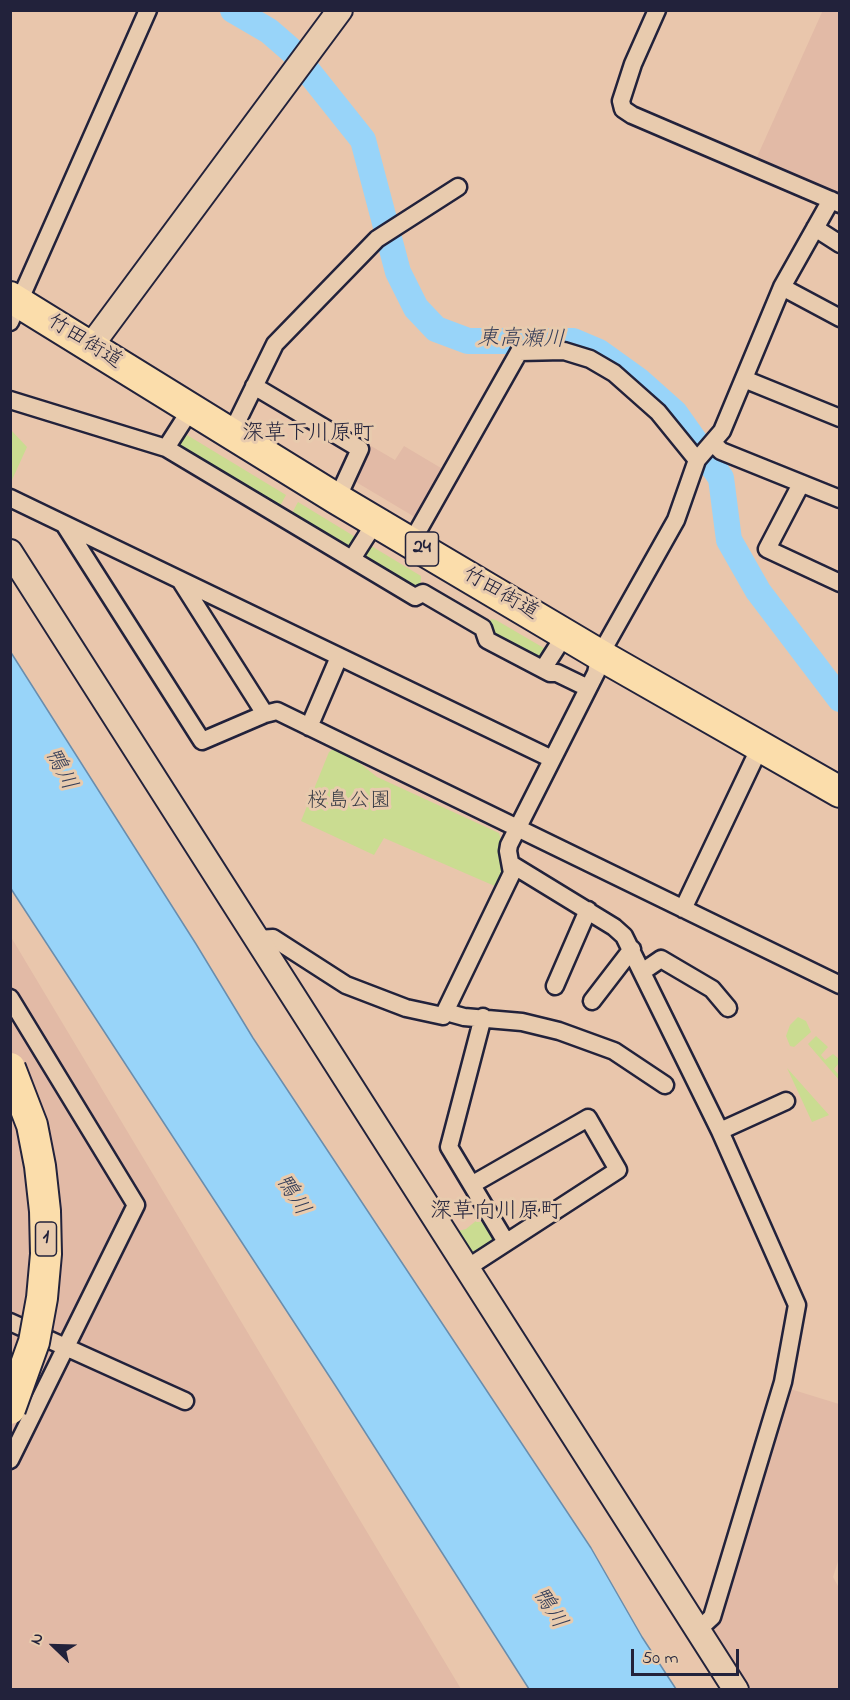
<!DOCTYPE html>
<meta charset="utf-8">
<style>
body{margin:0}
#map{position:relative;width:850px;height:1700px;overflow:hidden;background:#e9c6ac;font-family:"Indie Flower",sans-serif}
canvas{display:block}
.frame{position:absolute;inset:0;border:12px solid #22223b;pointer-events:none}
.north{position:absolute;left:24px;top:1616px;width:60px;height:60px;-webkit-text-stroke:4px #e8cbae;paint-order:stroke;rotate:293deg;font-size:16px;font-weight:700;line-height:24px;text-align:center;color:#22223b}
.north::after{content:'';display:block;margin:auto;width:21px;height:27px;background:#22223b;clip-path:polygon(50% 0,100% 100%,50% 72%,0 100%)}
.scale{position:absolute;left:631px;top:1649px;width:108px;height:27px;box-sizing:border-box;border:3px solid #22223b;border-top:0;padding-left:8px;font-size:18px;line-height:21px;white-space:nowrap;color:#22223b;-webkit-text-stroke:4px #e8cbae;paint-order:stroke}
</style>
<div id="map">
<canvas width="850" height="1700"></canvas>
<div class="frame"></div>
<div class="north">N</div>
<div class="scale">50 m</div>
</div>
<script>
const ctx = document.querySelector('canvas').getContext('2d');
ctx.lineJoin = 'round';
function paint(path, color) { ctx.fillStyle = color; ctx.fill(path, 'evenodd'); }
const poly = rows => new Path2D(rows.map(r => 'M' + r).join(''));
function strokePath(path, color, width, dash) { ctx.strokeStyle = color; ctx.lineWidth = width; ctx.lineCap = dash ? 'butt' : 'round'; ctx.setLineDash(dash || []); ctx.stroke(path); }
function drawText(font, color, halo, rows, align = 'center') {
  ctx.font = font + ' "Indie Flower","Klee One",sans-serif'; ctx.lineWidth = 6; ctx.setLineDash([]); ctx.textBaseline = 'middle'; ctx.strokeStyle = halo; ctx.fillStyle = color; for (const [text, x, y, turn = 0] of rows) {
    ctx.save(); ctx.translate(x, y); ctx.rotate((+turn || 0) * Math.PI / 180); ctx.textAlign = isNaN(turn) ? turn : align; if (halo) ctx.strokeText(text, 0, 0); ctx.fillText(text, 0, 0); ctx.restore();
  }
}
paint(poly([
 [823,10,839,11,839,193,757,157],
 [371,446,395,460,404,446,446,471,418,519,351,479],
 [11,937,461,1689,11,1689],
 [787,1388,839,1404,840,1555,833,1577,839,1588,839,1689,746,1689,712,1635]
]), '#e2baa6');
paint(poly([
 [11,430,27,447,12,480,10,480],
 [187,435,286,495,279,508,176,448],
 [298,502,357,538,349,548,291,515],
 [368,544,421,576,421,582,416,589,360,557],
 [491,619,496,620,549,651,542,659,536,658,492,634,488,624],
 [335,748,352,757,377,777,499,833,506,857,504,872,497,887,384,838,374,855,301,821,329,752],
 [798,1017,806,1021,811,1032,794,1047,790,1046,786,1036,790,1025],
 [816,1036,828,1047,821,1055,825,1060,833,1054,839,1059,839,1063,834,1069,838,1074,839,1072,839,1080,808,1044],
 [787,1068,829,1115,812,1122],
 [477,1220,489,1226,494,1235,492,1246,473,1258,454,1232,466,1229]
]), '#cadc91');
const water = poly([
 [10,651,196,944,253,1038,591,1548,642,1637,676,1689,529,1689,335,1385,15,895,10,887,10,651]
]);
paint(water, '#98d4f9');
strokePath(water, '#698dad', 1.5);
strokePath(poly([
 [233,10,269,31,292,51,363,140,398,272,416,308,436,329,468,341,573,341,599,352,638,380,675,413,721,478,729,540,758,591,840,699]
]), '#98d4f9', 26);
const street = poly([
 [657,10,633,64,621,101,623,109,632,115,840,204],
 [815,228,840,244],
 [782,287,840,318],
 [10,322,148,10],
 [744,379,840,418],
 [254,386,360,449,337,499],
 [10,400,166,448,415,597,423,593,483,628,487,640,550,673,557,673,588,688],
 [231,434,275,344,377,239,458,187],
 [713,443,721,451,840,499],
 [166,448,191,409],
 [801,484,767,549,840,583],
 [10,498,552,759],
 [64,524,202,741,265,714,277,711,840,985],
 [411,543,519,352,564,351,590,359,614,373,658,412,697,460],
 [352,559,376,521],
 [180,580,265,714],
 [543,669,566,633],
 [309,727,339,657],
 [511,864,614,927,624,936,720,1131,797,1305,783,1382,712,1617,698,1630],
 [683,909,760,747],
 [258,939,273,938,346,985,406,1008,443,1016,512,873,508,851,509,845,596,673,600,655,676,520,697,460,722,431,782,287,831,200],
 [642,972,661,959,712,989,728,1008],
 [555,986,588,910],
 [10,998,136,1205,10,1460],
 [592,1001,632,949],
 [446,1012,464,1017,522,1022,559,1031,614,1051,665,1085],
 [483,1017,449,1147,506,1242],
 [720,1131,786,1101],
 [467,1268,618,1170,588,1118,473,1184],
 [10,1322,185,1401]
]);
const secondary = poly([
 [90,347,340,10],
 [10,552,736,1690]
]);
const highway = poly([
 [10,297,337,499,600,655,840,792]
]);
strokePath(street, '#22223b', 21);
strokePath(secondary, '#22223b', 28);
strokePath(highway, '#22223b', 34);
strokePath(street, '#e8cbae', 16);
strokePath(secondary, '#e8cbae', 24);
strokePath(highway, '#fbddab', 30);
const highwayBridge = poly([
 [10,1068,32,1125,40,1166,45,1211,46,1254,42,1298,34,1342,10,1409]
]);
strokePath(highwayBridge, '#22223b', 34, []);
strokePath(highwayBridge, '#fbddab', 30);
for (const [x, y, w] of [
 [422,549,33],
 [46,1239,21]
]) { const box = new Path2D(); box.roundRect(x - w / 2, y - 17, w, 34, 4.5); ctx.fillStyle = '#e8cbae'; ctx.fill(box); strokePath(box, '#22223b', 1.5); }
drawText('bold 20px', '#22223b', null, [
 ["24",422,549],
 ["1",46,1239]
]);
drawText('21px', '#22223b', '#e8cbae', [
 ["竹田街道",84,343,32],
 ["竹田街道",500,595,30]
]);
drawText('21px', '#3b3e48', '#e8cbae', [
 ["桜島公園",349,803]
]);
drawText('italic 22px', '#343d58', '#e8cbae', [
 ["東高瀬川",521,341,1],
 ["鴨川",59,770,63],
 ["鴨川",291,1196,58],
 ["鴨川",548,1609,58]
]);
drawText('22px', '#22223b', '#e8cbae', [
 ["深草下川原町",308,435],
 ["深草向川原町",496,1213]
]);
</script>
